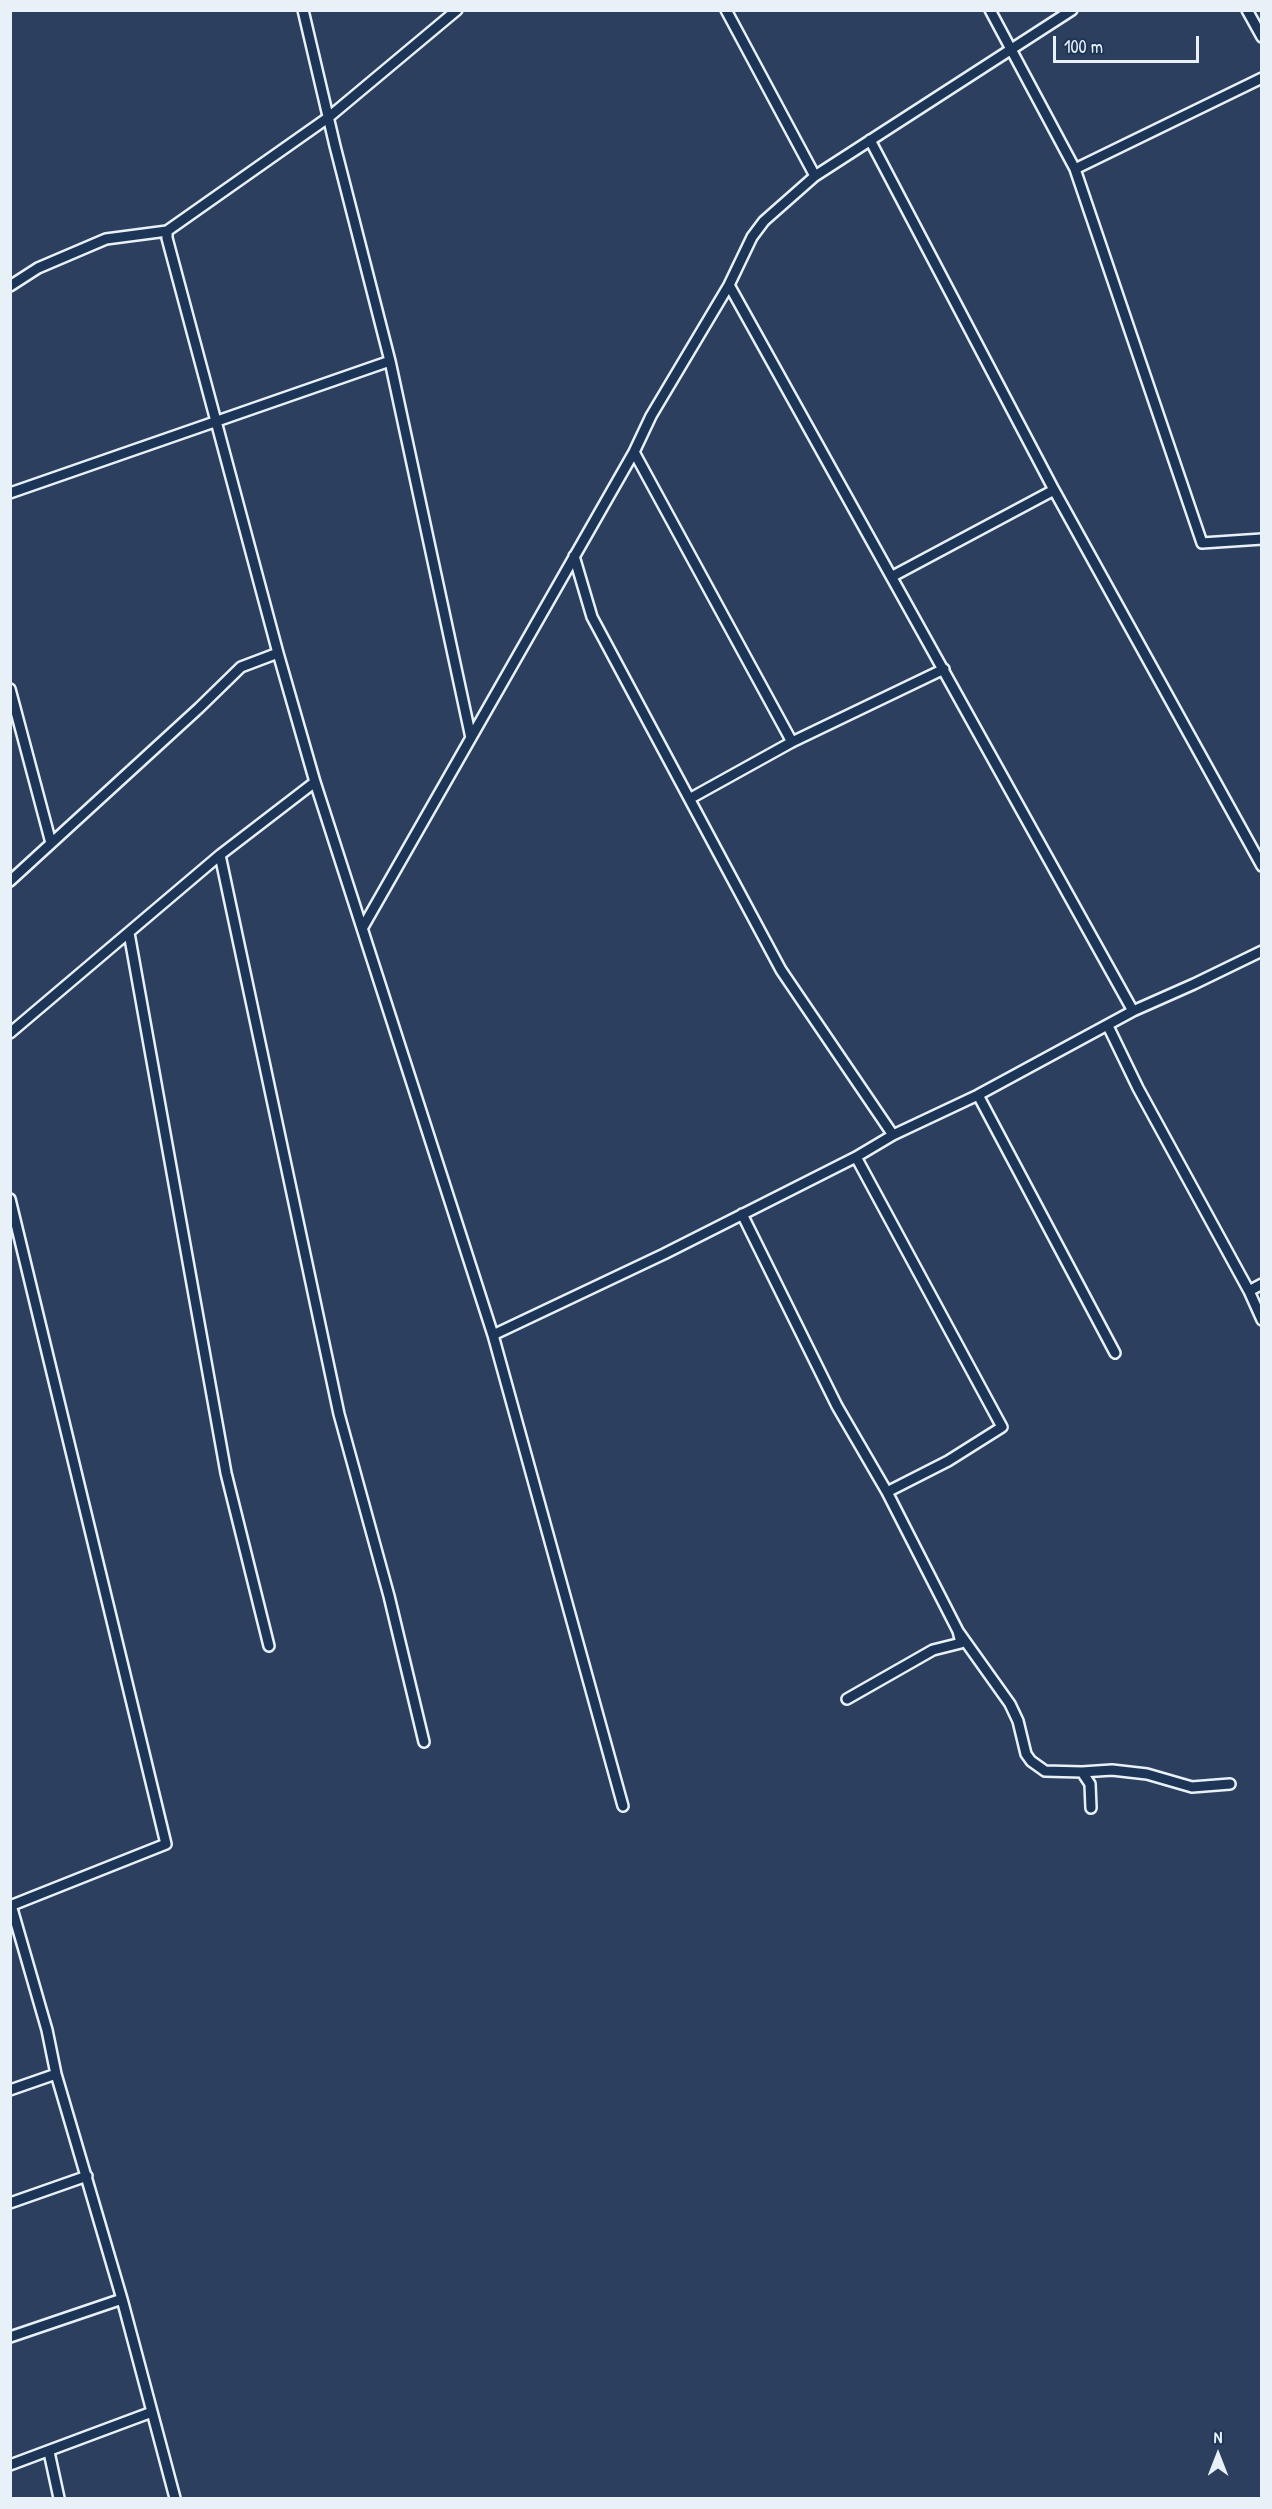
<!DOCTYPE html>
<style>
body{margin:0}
#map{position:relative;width:1272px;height:2509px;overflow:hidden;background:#2c3f5e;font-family:"Patrick Hand",sans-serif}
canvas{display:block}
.frame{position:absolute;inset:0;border:12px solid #e8f1f8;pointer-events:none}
.north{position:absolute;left:1188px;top:2425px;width:60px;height:60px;-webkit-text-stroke:4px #1d3557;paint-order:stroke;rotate:0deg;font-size:16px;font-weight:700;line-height:24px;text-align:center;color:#e8f1f8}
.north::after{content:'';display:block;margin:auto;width:21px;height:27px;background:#e8f1f8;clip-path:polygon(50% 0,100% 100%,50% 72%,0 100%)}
.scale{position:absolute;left:1053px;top:36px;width:146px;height:27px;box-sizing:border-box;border:3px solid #e8f1f8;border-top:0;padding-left:8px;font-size:18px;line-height:21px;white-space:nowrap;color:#e8f1f8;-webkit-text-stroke:4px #1d3557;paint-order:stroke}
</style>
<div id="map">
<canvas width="1272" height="2509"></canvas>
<div class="frame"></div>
<div class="north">N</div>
<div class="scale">100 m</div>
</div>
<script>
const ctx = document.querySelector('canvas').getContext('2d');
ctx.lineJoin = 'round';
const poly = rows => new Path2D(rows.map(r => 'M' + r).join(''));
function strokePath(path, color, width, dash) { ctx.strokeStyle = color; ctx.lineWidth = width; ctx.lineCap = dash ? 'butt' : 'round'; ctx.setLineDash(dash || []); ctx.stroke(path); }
const minor = poly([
 [303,10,335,146,390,361,471,738],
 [457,10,329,117,167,231,167,238,278,653,315,782,493,1335,623,1806],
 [726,10,815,176],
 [990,10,1075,169,1202,543,1262,539],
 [1247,10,1262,37],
 [870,140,1054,490],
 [1075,169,1262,78],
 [729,285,1133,1011],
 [10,286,38,268,106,239,167,231],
 [634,452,792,742],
 [10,493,390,361],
 [574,556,592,617,781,970,893,1135],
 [893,576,1054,490,1262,866],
 [10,689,51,843],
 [691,798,792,742,944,669],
 [220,855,339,1414,389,1596,424,1742],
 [10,881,199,708,241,667,278,653],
 [363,927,634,452,651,416,729,285,752,237,764,221,815,176,1072,10],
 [129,933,226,1473,269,1646],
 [1108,1026,1138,1088,1249,1291,1262,1320],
 [10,1033,220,855,315,782],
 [978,1095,1115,1353],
 [856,1157,1002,1427,948,1461,887,1492],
 [10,1199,166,1844,10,1906],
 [742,1214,837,1406,887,1492,958,1631],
 [1249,1291,1262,1284],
 [493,1335,664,1254,856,1157,893,1135,978,1095,1133,1011,1194,984,1262,951],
 [847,1699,933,1650,961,1643,958,1631,1010,1704,1018,1721,1026,1754,1031,1761,1045,1771,1082,1772,1090,1784,1091,1808],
 [1082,1772,1112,1770,1147,1774,1192,1787,1230,1784],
 [11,1905,47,2030,56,2074,122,2299,175,2498],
 [10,2090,56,2074],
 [10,2203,87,2176],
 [10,2337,122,2299],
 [49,2452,59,2498],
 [10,2465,152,2412]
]);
strokePath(minor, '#e8f1f8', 14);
strokePath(minor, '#1d3557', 9);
</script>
